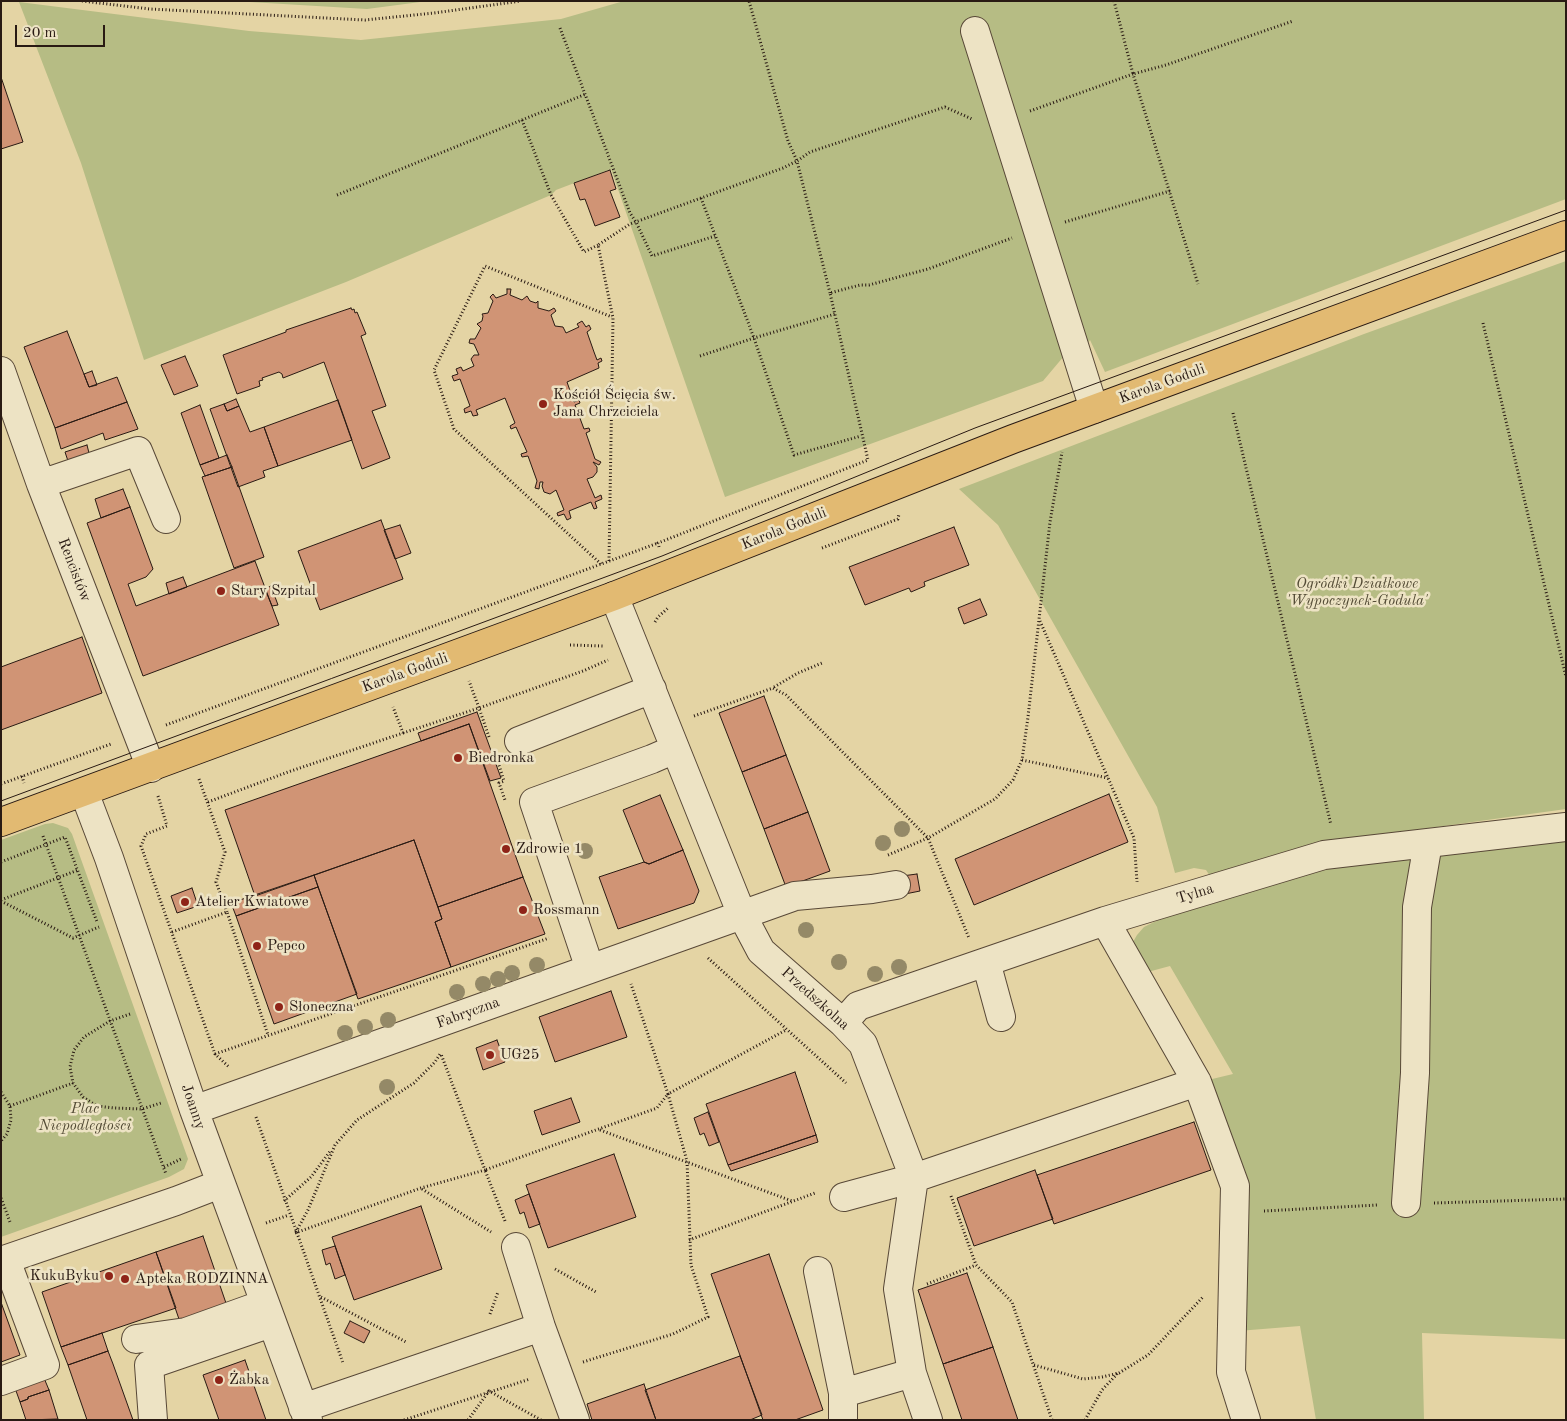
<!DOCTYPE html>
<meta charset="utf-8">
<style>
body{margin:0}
#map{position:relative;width:1567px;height:1421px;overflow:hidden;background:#e4d4a4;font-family:"Old Standard TT",serif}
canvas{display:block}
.frame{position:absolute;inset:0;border:2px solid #291a13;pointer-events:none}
.scale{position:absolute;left:15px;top:25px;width:90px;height:22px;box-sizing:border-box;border:2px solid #291a13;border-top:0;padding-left:6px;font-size:15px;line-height:18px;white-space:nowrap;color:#291a13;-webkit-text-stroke:4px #ede3c4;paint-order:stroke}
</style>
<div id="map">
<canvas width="1567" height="1421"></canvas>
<div class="frame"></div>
<div class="scale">20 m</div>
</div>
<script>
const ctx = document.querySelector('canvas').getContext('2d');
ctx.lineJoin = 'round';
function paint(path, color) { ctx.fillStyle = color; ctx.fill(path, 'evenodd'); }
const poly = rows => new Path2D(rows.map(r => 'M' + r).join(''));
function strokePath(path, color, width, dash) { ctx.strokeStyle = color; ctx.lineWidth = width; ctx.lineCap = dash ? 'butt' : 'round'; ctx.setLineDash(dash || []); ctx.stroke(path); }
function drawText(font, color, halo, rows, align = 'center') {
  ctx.font = font + ' "Old Standard TT",serif'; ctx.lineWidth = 5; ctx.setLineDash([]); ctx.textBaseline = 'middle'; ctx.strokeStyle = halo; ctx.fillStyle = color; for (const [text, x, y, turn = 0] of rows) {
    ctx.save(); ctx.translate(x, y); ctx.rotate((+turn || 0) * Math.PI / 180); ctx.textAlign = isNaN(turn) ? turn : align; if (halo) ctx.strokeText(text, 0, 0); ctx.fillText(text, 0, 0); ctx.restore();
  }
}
paint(poly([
 [233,1,428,1,367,9],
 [624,1,1566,1,1566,199,1105,372,1090,340,1086,346,1064,356,1043,381,725,497,611,169,556,190,551,195,346,282,144,360,81,163,19,2,249,31,361,40,561,19],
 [1566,261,1566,809,1336,841,1212,879,1206,870,1194,868,1175,873,1157,807,998,525,959,489,1364,334],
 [53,823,68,828,72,834,188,1159,184,1169,169,1177,1,1237,1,840,45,824],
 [1566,838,1566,1339,1422,1333,1424,1420,1316,1420,1300,1326,1238,1331,1243,1185,1208,1080,1233,1074,1170,966,1144,973,1133,949,1133,942,1137,935,1144,927,1154,922,1184,911,1327,869]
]), '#b6bc84');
const building = poly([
 [1,77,23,142,1,149,1,77],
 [610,170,616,189,610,191,620,217,595,226,585,199,580,200,574,183,610,170],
 [507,289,511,289,510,295,522,300,527,296,530,301,536,303,538,301,538,308,549,311,554,308,556,311,551,315,555,326,563,327,566,333,579,327,577,324,582,321,586,327,589,325,591,329,587,332,594,352,597,360,601,358,602,361,598,363,599,368,567,382,574,402,579,400,580,403,575,405,584,429,589,428,590,431,586,433,595,459,601,462,599,465,593,462,597,467,597,472,593,477,587,479,595,498,601,495,602,499,595,502,597,508,594,509,591,502,569,511,571,518,567,520,564,514,558,516,557,513,564,510,556,490,550,494,544,492,542,486,543,482,540,482,539,489,535,488,537,481,528,456,522,457,521,454,527,452,516,427,511,429,510,426,515,423,505,398,476,410,478,415,473,416,471,411,465,413,464,409,470,406,460,379,454,381,452,376,458,374,456,369,461,367,463,371,474,366,471,359,474,355,479,355,474,344,469,343,470,339,475,339,481,328,477,324,482,321,483,316,482,314,488,313,493,301,490,297,493,294,496,298,507,294,507,289],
 [351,308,352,310,354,309,355,313,357,312,366,334,361,336,386,406,372,411,390,458,362,469,324,362,283,378,282,374,279,372,262,378,263,380,259,381,260,386,237,394,223,355,286,332,286,330,351,308],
 [67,331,89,387,117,377,127,402,55,428,24,347,67,331],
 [185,356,198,386,174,395,161,365,185,356],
 [92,371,97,385,89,387,84,374,92,371],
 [236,399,239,406,227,411,224,404,236,399],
 [338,400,352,440,278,466,264,427,338,400],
 [127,402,138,429,105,440,103,433,61,449,55,428,127,402],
 [224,404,227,411,239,406,250,432,264,427,278,466,263,471,265,477,238,487,210,409,224,404],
 [200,405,219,458,200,465,181,413,200,405],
 [87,445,90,457,69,464,65,452,87,445],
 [227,455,232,467,205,476,200,465,227,455],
 [232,467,264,557,234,568,202,477,232,467],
 [123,489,130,507,101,518,95,499,123,489],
 [130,507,153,569,146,577,128,584,136,606,255,561,279,625,143,676,87,523,130,507],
 [381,520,403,579,320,610,298,551,381,520],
 [400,525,411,553,395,559,384,530,400,525],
 [954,527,969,565,924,582,925,586,911,592,909,588,865,605,849,567,954,527],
 [183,577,187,587,169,594,166,583,183,577],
 [271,586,278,605,272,606,265,589,271,586],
 [980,599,987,615,964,624,958,608,980,599],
 [82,637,102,693,1,730,1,667,82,637],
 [764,696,786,755,742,772,719,713,764,696],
 [477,712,501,778,490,781,469,724,421,741,418,733,477,712],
 [469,724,523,877,438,907,414,840,255,896,225,810,469,724],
 [786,755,808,812,764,829,742,772,786,755],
 [1109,794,1128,842,974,905,955,859,1109,794],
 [660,795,683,850,649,864,644,862,623,810,660,795],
 [808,812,830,871,786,887,764,829,808,812],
 [414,840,442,919,435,922,451,967,358,999,314,875,414,840],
 [683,850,699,891,694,903,618,929,599,877,644,862,649,864,683,850],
 [917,874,920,891,905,894,902,876,917,874],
 [314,875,318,887,236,916,231,903,314,875],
 [523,877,545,934,451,967,435,922,442,919,438,907,523,877],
 [318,887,357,994,274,1024,236,916,318,887],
 [192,888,198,906,177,913,171,896,192,888],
 [611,991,627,1037,555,1062,539,1017,611,991],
 [497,1040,505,1062,483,1070,476,1048,497,1040],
 [795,1072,816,1135,728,1165,706,1104,795,1072],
 [571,1098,580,1122,542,1135,534,1111,571,1098],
 [708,1112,719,1142,709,1146,704,1133,700,1135,694,1118,708,1112],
 [1194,1122,1211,1170,1054,1224,1037,1175,1194,1122],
 [816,1135,818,1142,731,1171,728,1165,816,1135],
 [614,1154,636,1217,548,1248,526,1185,614,1154],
 [1035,1170,1053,1219,974,1246,957,1198,1035,1170],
 [529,1194,540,1224,529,1228,524,1212,520,1214,515,1200,529,1194],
 [421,1206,442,1269,354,1300,332,1237,421,1206],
 [203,1236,228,1309,181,1325,156,1252,203,1236],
 [335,1246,345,1275,335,1279,330,1263,326,1265,322,1250,335,1246],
 [156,1252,176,1308,61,1347,42,1292,156,1252],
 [769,1254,823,1410,795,1420,763,1420,711,1274,769,1254],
 [967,1273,993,1347,943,1364,918,1290,967,1273],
 [2,1305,20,1355,1,1362,1,1306,2,1305],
 [350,1321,370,1331,364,1343,344,1333,350,1321],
 [102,1333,108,1351,68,1365,61,1347,102,1333],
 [993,1347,1018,1420,962,1420,943,1364,993,1347],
 [108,1351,113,1364,133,1420,87,1420,86,1417,68,1365,108,1351],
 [740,1356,762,1415,750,1420,656,1420,645,1390,740,1356],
 [245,1360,266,1420,219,1420,203,1375,245,1360],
 [44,1378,49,1390,28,1397,28,1399,20,1402,15,1388,44,1378],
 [644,1384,656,1420,592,1420,587,1404,644,1384],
 [49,1390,58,1419,26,1420,20,1402,28,1399,28,1397,49,1390]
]);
paint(building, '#d09475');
strokePath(building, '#291a13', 1);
const minor = poly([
 [975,31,1094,409],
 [1,371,41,484,151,768],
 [41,484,138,451,166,519],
 [614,596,742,915,761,951,843,1023,863,1044,914,1178,898,1289,912,1373,928,1420],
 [519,741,652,689],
 [84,792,109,858,194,1110,308,1420],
 [1105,921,1197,1082],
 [986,962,1001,1017],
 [590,969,534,802,652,759,675,749],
 [843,1023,858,1006,1105,921,1324,855,1566,827],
 [194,1110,795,896,872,889,896,885],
 [844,1197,914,1178,1197,1082,1235,1186,1231,1372,1246,1420],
 [1406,1203,1415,1073,1417,907,1428,843],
 [516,1247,541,1327,575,1420],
 [1,1261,176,1201,220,1184],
 [818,1271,843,1393,912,1373],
 [136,1339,186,1332,264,1304],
 [1,1381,45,1365,6,1260],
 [843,1393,843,1420],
 [303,1408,541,1327],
 [153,1420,149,1365,271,1323]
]);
const major = poly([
 [1,822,614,596,1013,439,1566,235]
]);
strokePath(minor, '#584837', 30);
strokePath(major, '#291a13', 30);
strokePath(poly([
 [82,1,150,9,365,20,434,13,521,1],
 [1114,1,1133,74,1166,65,1293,21],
 [560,28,630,213,636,222,652,256,715,236],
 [1030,111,1133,74,1198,284],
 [522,120,551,195,584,252,598,245],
 [337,195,586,94],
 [701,198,754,338,794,455,861,436],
 [1065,222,1170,191],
 [830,293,797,161,810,152,945,107,972,119],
 [1483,323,1566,677],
 [700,356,754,338,835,314],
 [1233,413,1331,825],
 [659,547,658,543,868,460,830,293,860,285,869,285,928,269,1012,238],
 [822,548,898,519,899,514],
 [609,561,613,318,598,245,630,224,783,168,797,161,788,141,749,1],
 [601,564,454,429,434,370,485,266,612,317],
 [1040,621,1134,838,1137,882],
 [655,622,658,617,668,608],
 [570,645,603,646],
 [774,687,798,673,822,663],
 [694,716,773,688,786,695,928,838,969,938],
 [166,725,658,543],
 [403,733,479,708,469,681],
 [489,737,479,708,583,671,608,660],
 [1022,760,1108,778],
 [498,762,504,781,499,783,505,800],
 [22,776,24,783],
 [199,779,225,852,216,882,227,912],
 [1,784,111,744],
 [158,796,167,826,146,834,141,846,215,1054,229,1067],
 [208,802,288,772,403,733,393,707],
 [43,836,166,1174],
 [888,855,928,838,995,799,1013,780,1022,760,1028,717,1050,522,1062,452],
 [1,862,65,837,97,922],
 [1,900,78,870],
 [1,901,73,938,99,927],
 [172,932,227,912,268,1035],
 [708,958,846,1083],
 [130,1014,110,1021,84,1037,74,1050,70,1067,73,1083,83,1097,97,1106,114,1108,142,1109,161,1103],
 [215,1054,549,938],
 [1,1092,10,1106,11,1120,7,1134,1,1141],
 [10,1106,73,1083],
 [256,1117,343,1363],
 [600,1130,792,1201],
 [164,1167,181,1159],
 [422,1189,491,1232],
 [951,1196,976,1265,1012,1302,1052,1420],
 [1,1198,10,1222],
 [284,1201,311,1177,331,1150],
 [1434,1203,1566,1199],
 [1264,1211,1378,1205],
 [505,1221,485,1170,657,1108,668,1094,631,984],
 [266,1223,289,1215],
 [296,1232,308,1210,335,1145,357,1120,414,1083,435,1062,440,1054],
 [295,1233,421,1188,485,1170,441,1054],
 [689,1240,815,1193],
 [555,1269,596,1292],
 [927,1284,976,1265],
 [321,1297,406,1342],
 [490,1314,498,1292],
 [583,1362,673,1334,708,1317,691,1265,687,1161,668,1094,786,1030],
 [1034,1365,1083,1379,1102,1377,1119,1373,1148,1355,1203,1297],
 [404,1420,530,1379],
 [468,1420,489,1391,541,1420],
 [1085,1420,1102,1390,1118,1373]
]), '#291a13', 3, [1, 2.5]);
strokePath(minor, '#ede3c4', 28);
strokePath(major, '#e2ba72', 28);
strokePath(poly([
 [1,801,662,556,975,428,1566,210]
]), '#291a13', 1);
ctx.fillStyle = '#948967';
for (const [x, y] of [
 [902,829],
 [883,843],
 [585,851],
 [806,930],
 [839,962],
 [537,965],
 [899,967],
 [512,973],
 [875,974],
 [498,979],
 [483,984],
 [457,992],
 [388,1020],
 [365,1027],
 [345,1033],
 [387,1087]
]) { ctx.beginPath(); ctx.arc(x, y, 8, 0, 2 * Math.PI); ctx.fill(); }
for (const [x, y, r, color] of [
 [543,404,5,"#8f2418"],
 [221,591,5,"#8f2418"],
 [458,758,5,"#8f2418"],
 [506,849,5,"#8f2418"],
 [185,902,5,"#8f2418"],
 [523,910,5,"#8f2418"],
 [257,946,5,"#8f2418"],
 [279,1007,5,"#8f2418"],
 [490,1055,5,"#8f2418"],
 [109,1276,5,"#8f2418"],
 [125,1279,5,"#8f2418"],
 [219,1380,5,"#8f2418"]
]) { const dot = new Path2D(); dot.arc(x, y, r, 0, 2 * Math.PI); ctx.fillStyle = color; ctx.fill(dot); strokePath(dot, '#ede3c4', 2); }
drawText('15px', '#291a13', '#ede3c4', [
 ["Karola Goduli",1162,384,-20],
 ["Karola Goduli",784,529,-22],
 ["Rencistów",74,570,69],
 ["Karola Goduli",405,673,-20],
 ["Tylna",1195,894,-17],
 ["Przedszkolna",815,999,42],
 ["Fabryczna",468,1013,-20],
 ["Joanny",193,1107,71]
]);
drawText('15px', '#291a13', '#ede3c4', [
 ["Kościół Ścięcia św.",553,395],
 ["Jana Chrzciciela",553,412],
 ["Stary Szpital",231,591],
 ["Biedronka",468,758],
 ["Zdrowie 1",516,849],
 ["Atelier Kwiatowe",195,902],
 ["Rossmann",533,910],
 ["Pepco",267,946],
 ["Słoneczna",289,1007],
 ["UG25",500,1055],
 ["KukuByku",99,1276,"right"],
 ["Apteka RODZINNA",135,1279],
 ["Żabka",229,1380]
], 'left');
drawText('italic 15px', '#534b35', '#ede3c4', [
 ["Ogródki Działkowe",1357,584],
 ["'Wypoczynek-Godula'",1357,601],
 ["Plac",85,1109],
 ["Niepodległości",85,1126]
]);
</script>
